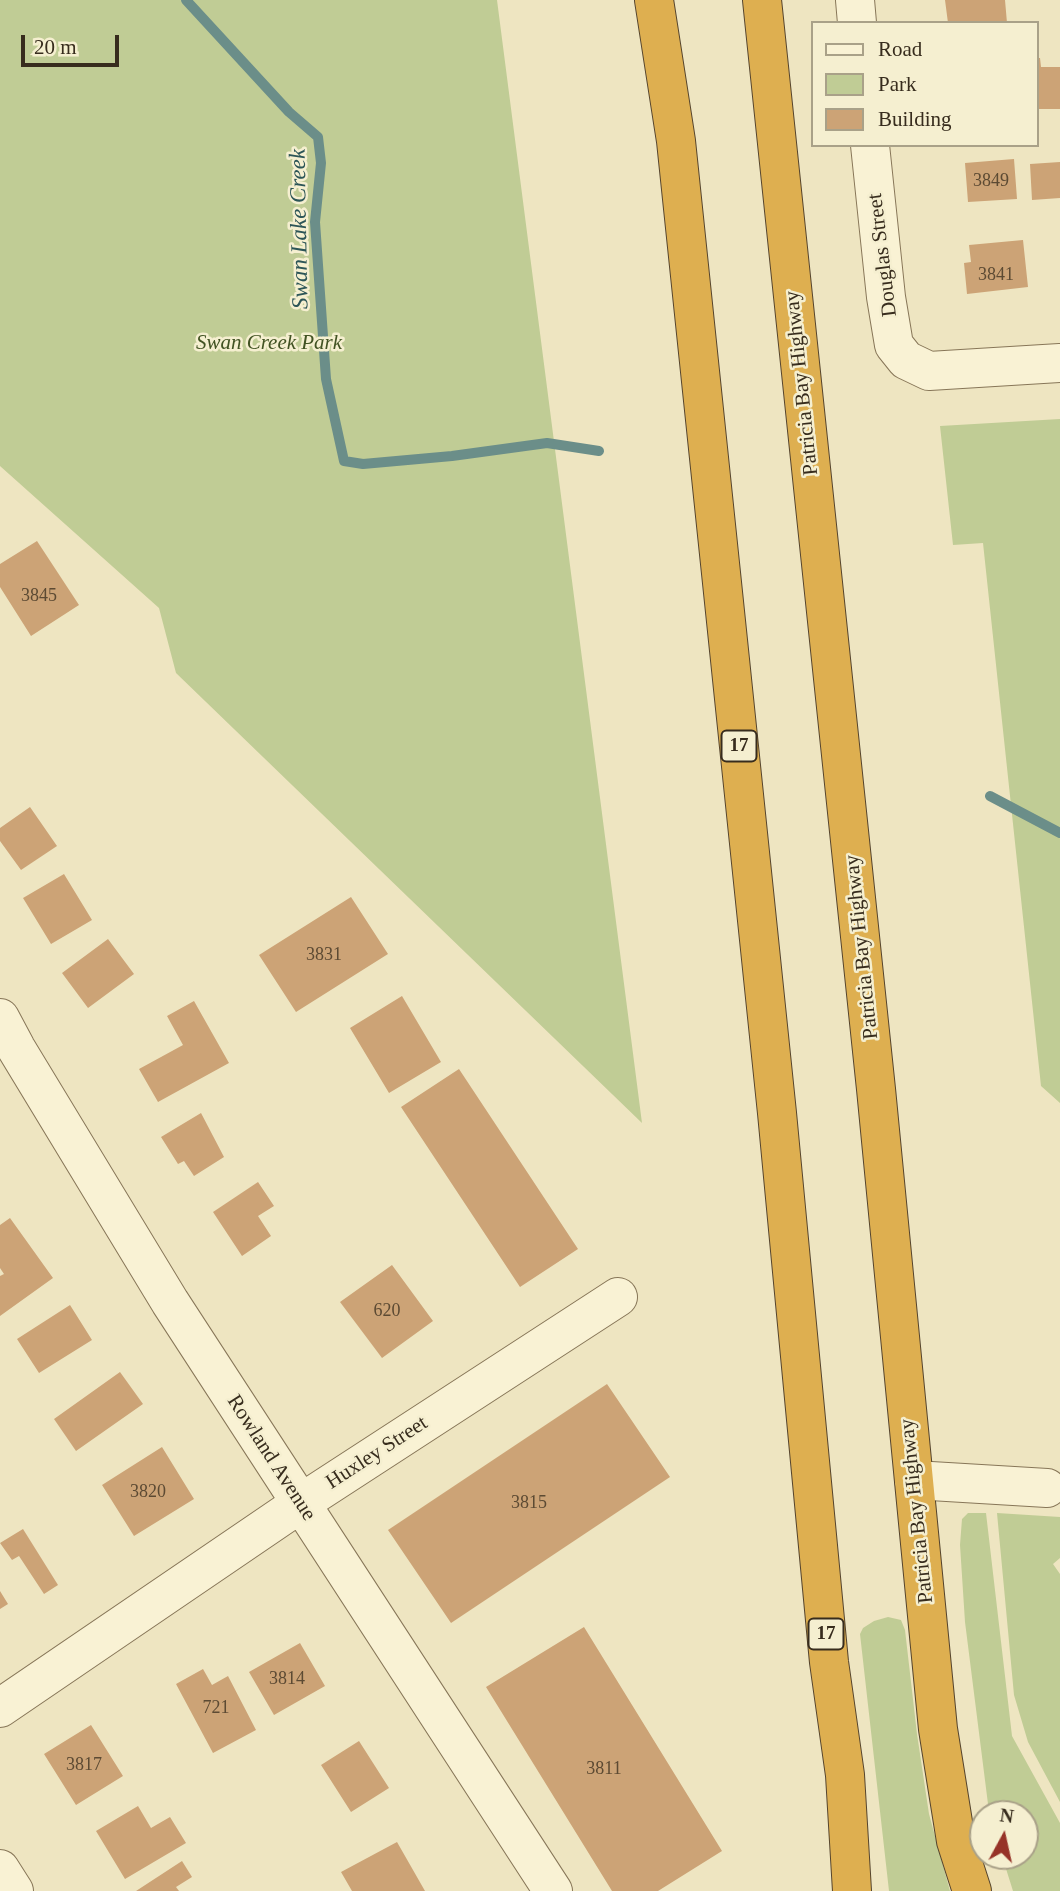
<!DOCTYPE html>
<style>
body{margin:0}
#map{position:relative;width:1060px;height:1891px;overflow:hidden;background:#eee5c1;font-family:Georgia,serif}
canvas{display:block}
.legend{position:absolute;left:811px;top:21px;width:228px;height:126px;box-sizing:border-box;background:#f5efd0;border:2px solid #a9a188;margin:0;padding:9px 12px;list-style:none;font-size:21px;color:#372c1d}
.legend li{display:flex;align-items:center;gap:14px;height:35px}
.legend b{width:35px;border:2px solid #a9a188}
.north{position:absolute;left:969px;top:1800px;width:70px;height:70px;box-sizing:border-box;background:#f5efd0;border:2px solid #a9a188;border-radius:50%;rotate:8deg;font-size:19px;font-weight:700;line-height:28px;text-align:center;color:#372c1d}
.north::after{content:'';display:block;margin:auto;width:24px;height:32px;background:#963328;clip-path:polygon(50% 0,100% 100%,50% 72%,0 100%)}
.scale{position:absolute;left:21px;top:35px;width:98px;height:32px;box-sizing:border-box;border:4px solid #372c1d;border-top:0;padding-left:9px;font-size:21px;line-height:24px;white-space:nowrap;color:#372c1d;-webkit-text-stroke:5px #f5efd0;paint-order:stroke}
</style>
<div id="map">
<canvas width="1060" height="1891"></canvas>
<ul class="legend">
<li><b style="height:9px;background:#f9f2d4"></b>Road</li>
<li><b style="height:19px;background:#c0cc95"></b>Park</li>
<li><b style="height:19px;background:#cca376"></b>Building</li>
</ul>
<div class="north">N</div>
<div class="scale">20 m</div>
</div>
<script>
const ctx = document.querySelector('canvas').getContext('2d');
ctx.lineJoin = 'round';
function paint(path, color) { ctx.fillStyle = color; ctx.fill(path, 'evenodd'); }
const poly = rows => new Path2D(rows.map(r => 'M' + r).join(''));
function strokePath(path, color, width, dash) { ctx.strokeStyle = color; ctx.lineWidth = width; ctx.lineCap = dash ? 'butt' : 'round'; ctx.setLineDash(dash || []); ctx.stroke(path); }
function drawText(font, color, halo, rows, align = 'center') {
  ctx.font = font + ' Georgia,serif'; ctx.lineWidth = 5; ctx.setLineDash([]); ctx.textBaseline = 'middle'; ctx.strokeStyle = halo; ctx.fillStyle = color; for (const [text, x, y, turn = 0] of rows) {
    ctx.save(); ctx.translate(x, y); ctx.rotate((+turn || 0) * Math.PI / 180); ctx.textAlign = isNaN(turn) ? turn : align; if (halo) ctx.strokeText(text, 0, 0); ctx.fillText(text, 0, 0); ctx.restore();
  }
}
paint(poly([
 [0,0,497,0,642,1123,176,673,159,608,0,466],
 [1060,419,1060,1103,1041,1086,983,543,953,545,940,426],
 [968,1513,986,1513,1012,1736,1060,1823,1060,1891,1013,1891,1002,1856,1025,1856,1025,1814,991,1814,988,1804,965,1622,960,1545,962,1519],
 [997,1513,1060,1517,1060,1558,1053,1564,1060,1574,1060,1802,1028,1742,1014,1695],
 [888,1617,901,1620,905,1630,917,1734,929,1814,950,1891,889,1891,860,1634,863,1628,874,1621]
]), '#c0cc95');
strokePath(poly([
 [186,0,289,112,318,137,321,163,315,222,326,379,344,461,363,464,452,456,547,443,599,451],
 [990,796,1060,833]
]), '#6b8e89', 10);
paint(poly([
 [945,0,1005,0,1007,23,948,23],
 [1037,58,1040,58,1041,67,1060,67,1060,109,1037,109],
 [1014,159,1017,199,968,202,965,163],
 [1060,162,1060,198,1032,200,1030,164],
 [1023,240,1028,287,967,294,964,263,971,262,969,245],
 [37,541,79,605,31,636,0,587,0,564],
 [30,807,57,846,21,870,0,841,0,828],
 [64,874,92,920,51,944,23,898],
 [351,897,388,954,296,1012,259,955],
 [108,939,134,974,88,1008,62,973],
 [402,996,441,1062,389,1093,350,1028],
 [194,1001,229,1063,158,1102,139,1069,183,1045,167,1016],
 [459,1069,578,1249,520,1287,401,1107],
 [201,1113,224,1157,194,1176,184,1161,178,1164,161,1137],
 [258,1182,274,1206,258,1216,271,1236,242,1256,213,1212],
 [10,1218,53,1278,0,1316,0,1276,4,1274,0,1268,0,1225],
 [392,1265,433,1321,382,1358,340,1302],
 [70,1305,92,1340,39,1373,17,1339],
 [120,1372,143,1404,76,1451,54,1419],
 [607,1384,670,1477,451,1623,388,1530],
 [162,1447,194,1499,134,1536,102,1485],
 [23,1529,58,1585,44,1594,19,1556,12,1560,0,1543],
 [0,1591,8,1604,0,1609],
 [584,1627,722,1851,658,1891,612,1891,486,1687],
 [300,1643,325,1686,274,1715,249,1672],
 [203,1669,212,1685,228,1676,256,1730,213,1753,176,1684],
 [91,1725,123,1776,76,1805,44,1754],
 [359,1741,389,1788,351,1812,321,1765],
 [138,1806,151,1828,170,1817,186,1843,125,1879,96,1831],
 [397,1842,425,1891,352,1891,341,1872],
 [182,1861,192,1877,176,1887,179,1891,136,1891]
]), '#cca376');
const minor = poly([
 [855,0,857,23],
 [870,145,886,297,894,345,906,360,929,371,1060,363],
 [0,1018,16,1048,170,1302,553,1891],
 [914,1480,1047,1488],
 [0,1708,301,1503,618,1297],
 [0,1869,14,1891]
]);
const highway = poly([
 [654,0,676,141,721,573,777,1113,829,1662,845,1775,852,1891],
 [762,0,876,1089,938,1729,956,1841,972,1891]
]);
strokePath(minor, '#877658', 40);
strokePath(highway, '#55442d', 40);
strokePath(minor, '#f9f2d4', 38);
strokePath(highway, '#deaf50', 38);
drawText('18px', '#5c4a33', null, [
 ["3849",991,181],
 ["3841",996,275],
 ["3845",39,596],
 ["3831",324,955],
 ["620",387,1311],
 ["3820",148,1492],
 ["3815",529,1503],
 ["3814",287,1679],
 ["721",216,1708],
 ["3817",84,1765],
 ["3811",604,1769]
]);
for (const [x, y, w] of [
 [739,746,35],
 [826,1634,35]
]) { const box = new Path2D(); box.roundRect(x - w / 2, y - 15.5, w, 31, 5); ctx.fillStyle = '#f5efd0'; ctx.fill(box); strokePath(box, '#372c1d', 2); }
drawText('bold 19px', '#372c1d', null, [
 ["17",739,746],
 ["17",826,1634]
]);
drawText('21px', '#372c1d', '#f5efd0', [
 ["Douglas Street",883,255,-97],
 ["Patricia Bay Highway",802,383,-96],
 ["Patricia Bay Highway",862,947,-96],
 ["Huxley Street",377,1453,-33],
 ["Rowland Avenue",271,1458,57],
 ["Patricia Bay Highway",917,1511,-96]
]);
drawText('italic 21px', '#425323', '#f5efd0', [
 ["Swan Creek Park",269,343]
]);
drawText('italic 23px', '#2c5557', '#f5efd0', [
 ["Swan Lake Creek",300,229,-91]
]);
</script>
